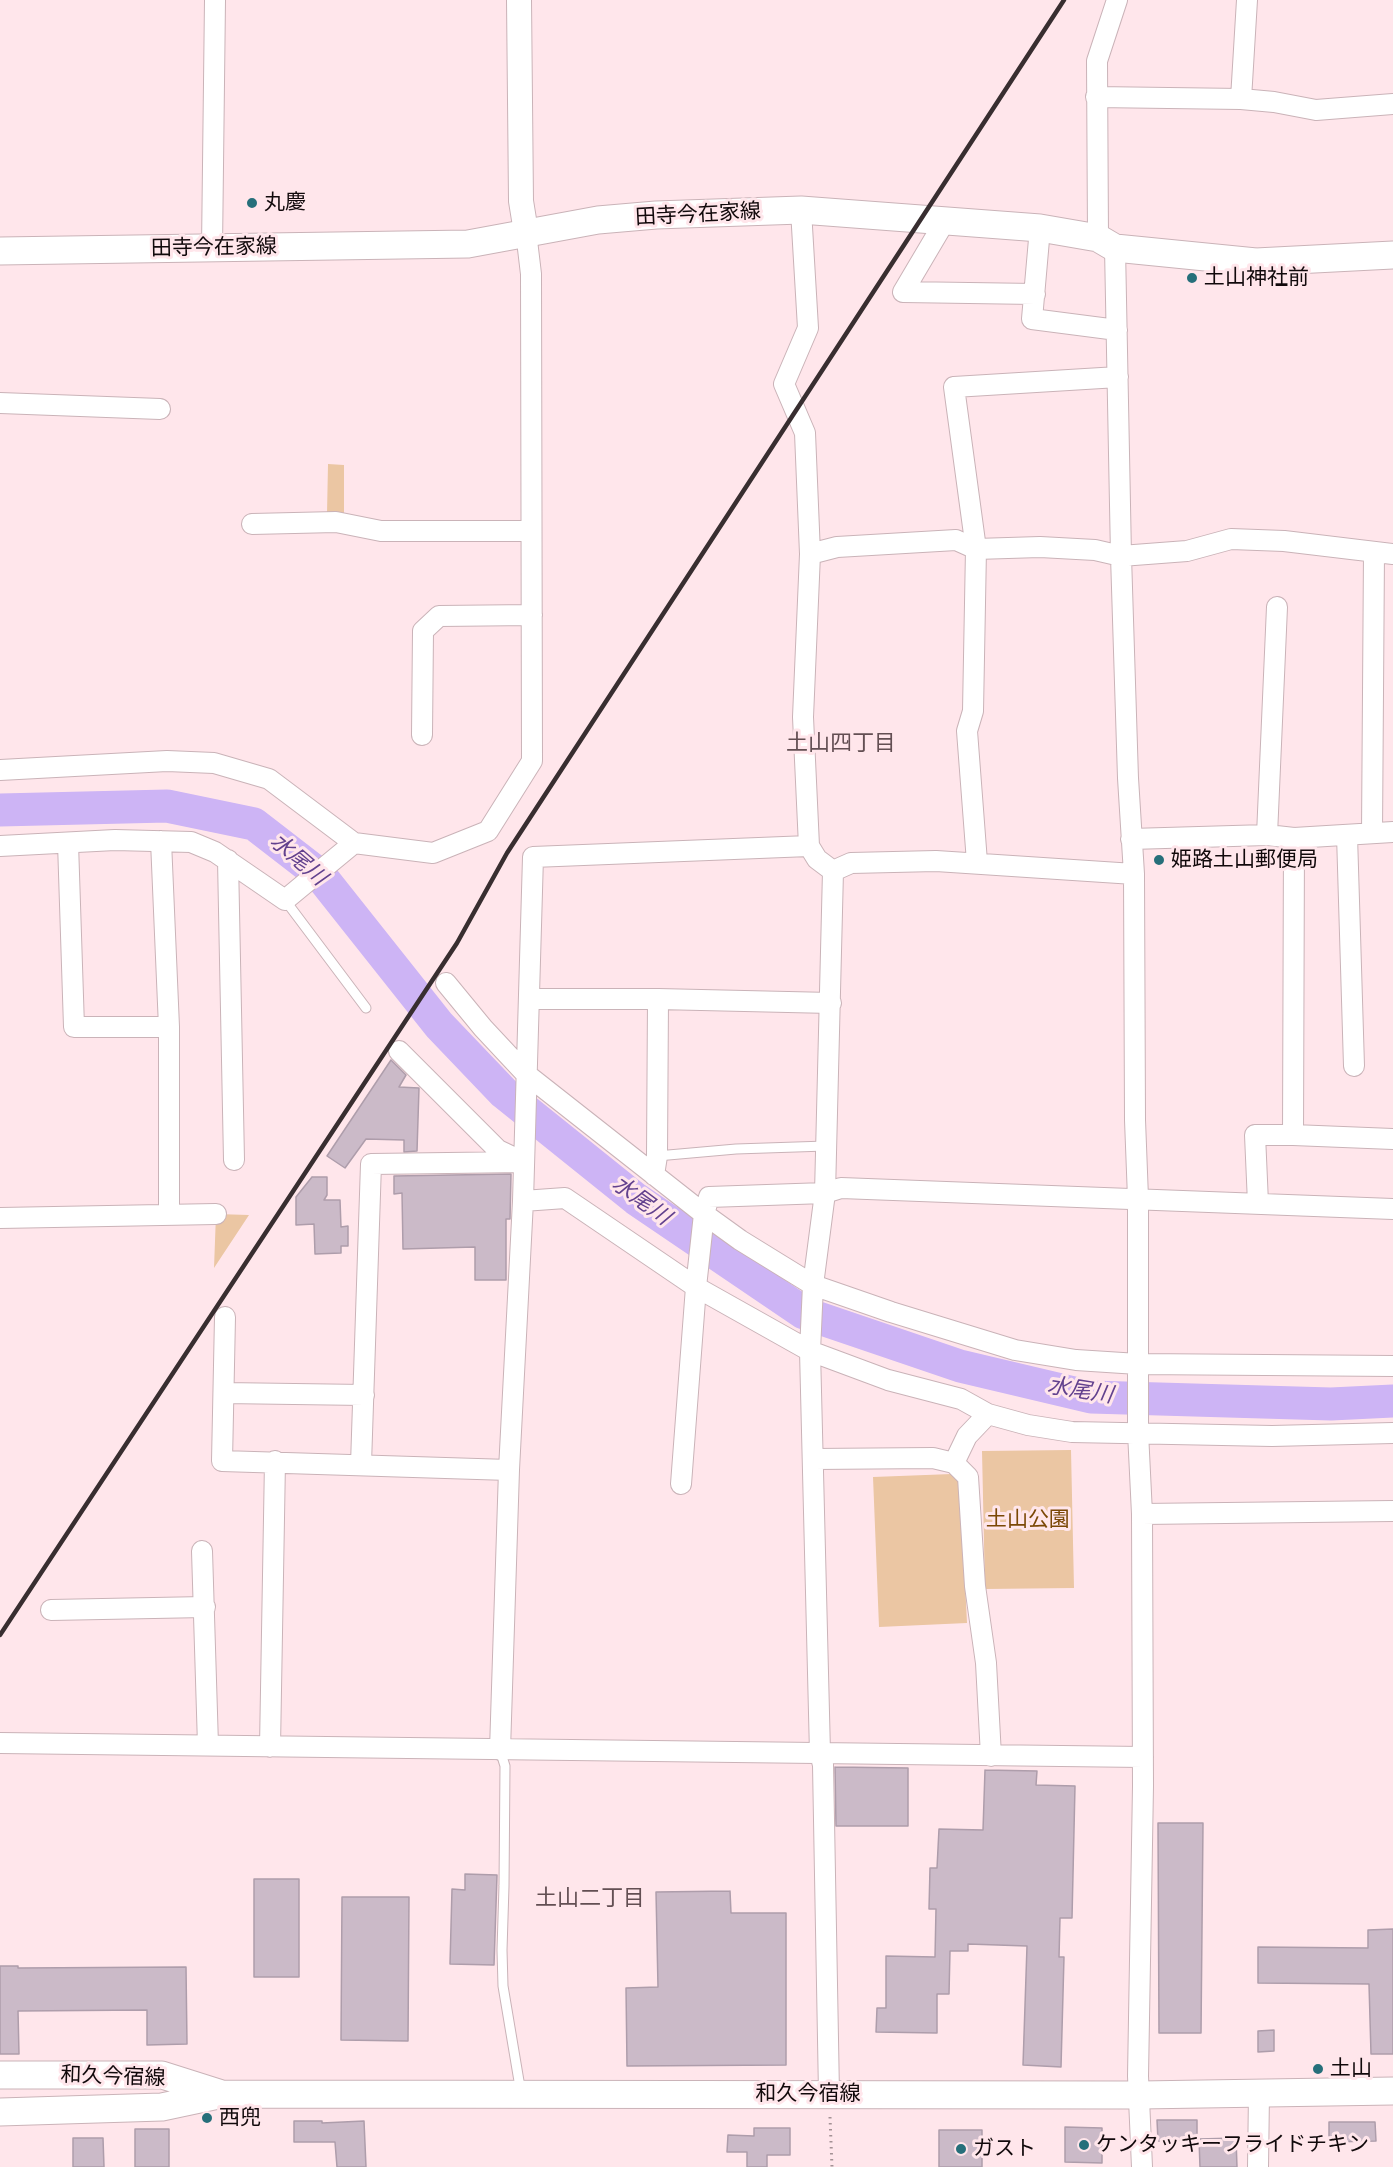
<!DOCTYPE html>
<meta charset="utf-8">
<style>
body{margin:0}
canvas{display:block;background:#ffe6eb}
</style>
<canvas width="1393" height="2167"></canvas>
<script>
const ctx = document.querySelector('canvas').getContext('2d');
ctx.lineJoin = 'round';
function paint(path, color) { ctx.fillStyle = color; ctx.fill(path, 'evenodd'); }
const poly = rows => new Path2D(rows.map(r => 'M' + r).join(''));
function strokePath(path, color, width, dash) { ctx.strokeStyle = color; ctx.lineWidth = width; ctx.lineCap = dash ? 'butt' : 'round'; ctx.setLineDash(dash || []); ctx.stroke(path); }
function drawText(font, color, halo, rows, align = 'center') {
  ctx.font = font + ' Arial,"Noto Sans JP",sans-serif'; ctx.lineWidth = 6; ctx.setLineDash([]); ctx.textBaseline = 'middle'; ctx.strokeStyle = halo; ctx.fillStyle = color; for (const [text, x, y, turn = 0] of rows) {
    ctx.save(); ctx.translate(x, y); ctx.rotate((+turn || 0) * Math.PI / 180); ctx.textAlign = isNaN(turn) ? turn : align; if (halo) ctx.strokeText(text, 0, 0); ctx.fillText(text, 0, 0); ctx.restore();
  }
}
paint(poly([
 [328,464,344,465,344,514,327,514],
 [216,1214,249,1215,214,1268],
 [1071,1450,1074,1588,985,1589,982,1451],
 [952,1474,960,1483,967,1623,879,1627,873,1477]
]), '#ebc6a3');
strokePath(poly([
 [0,810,167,806,254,824,320,875,439,1025,504,1093,636,1199,804,1313,960,1366,1091,1397,1331,1404,1393,1401]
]), '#cdb4f5', 33);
const building = poly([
 [391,1060,406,1075,399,1087,419,1088,417,1151,404,1152,404,1140,366,1139,345,1168,327,1156,391,1060],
 [511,1174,510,1219,506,1219,506,1280,475,1280,475,1247,403,1249,402,1193,394,1194,394,1176,511,1174],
 [312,1177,327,1177,327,1195,324,1200,340,1200,341,1227,348,1226,348,1246,341,1246,341,1253,315,1254,314,1224,296,1225,296,1197,312,1177],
 [835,1767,908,1768,908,1826,836,1826,835,1767],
 [985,1770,1037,1771,1036,1785,1075,1786,1072,1918,1060,1918,1059,1957,1064,1957,1061,2067,1023,2065,1027,1946,968,1944,968,1951,950,1951,949,1994,937,1994,937,2033,876,2032,877,2008,886,2008,886,1956,935,1957,936,1909,929,1909,930,1868,937,1868,939,1829,983,1830,985,1770],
 [1158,1823,1203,1823,1201,2033,1159,2033,1158,1823],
 [465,1874,497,1875,494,1965,450,1964,452,1889,465,1890,465,1874],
 [254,1879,299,1879,299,1977,254,1977,254,1879],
 [730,1891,731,1913,786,1913,786,2065,627,2066,626,1988,658,1987,656,1892,730,1891],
 [342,1897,409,1897,408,2041,341,2040,342,1897],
 [1393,1929,1393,2054,1371,2054,1369,1984,1258,1983,1258,1947,1368,1948,1368,1930,1393,1929],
 [0,1966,18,1966,18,1968,186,1967,187,2044,147,2045,147,2010,18,2011,19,2054,0,2054,0,1966],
 [1274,2030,1274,2051,1258,2052,1258,2031,1274,2030],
 [1157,2120,1197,2120,1197,2140,1158,2141,1157,2120],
 [294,2121,322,2121,322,2123,364,2121,366,2167,337,2167,335,2142,294,2142,294,2121],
 [1329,2122,1375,2122,1376,2141,1329,2142,1329,2122],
 [1065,2127,1102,2128,1102,2163,1065,2162,1065,2127],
 [754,2128,790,2128,790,2155,767,2155,767,2167,747,2167,747,2152,727,2152,728,2135,754,2136,754,2128],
 [135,2129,169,2129,169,2167,135,2167,135,2129],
 [939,2130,982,2130,982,2167,939,2167,939,2130],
 [73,2138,103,2138,104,2167,73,2167,73,2138],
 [1236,2138,1237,2167,1200,2167,1199,2139,1236,2138]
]);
paint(building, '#cbbac8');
strokePath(building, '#ae9dab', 1.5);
const service = poly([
 [285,900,366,1008],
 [657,1156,736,1149,826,1146],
 [500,1750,505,1766,504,1886,502,1950,503,1986,521,2093]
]);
const minor = poly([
 [1096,97,1241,99,1274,102,1316,110,1393,104],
 [1241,99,1247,0],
 [801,210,808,328,784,384,805,433,810,554,803,717,809,846,817,859,833,871],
 [945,221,903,292,1035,294],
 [1040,228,1032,319,1117,330],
 [1098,238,1097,61,1117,0],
 [212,248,215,0],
 [1115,248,1121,556,1128,778,1134,874,1135,1120,1138,1198,1138,1432,1142,1514,1143,1786,1138,2076,1142,2167],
 [0,403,160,409],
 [252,524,336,522,381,531,531,531],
 [810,554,837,547,956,540,976,549,1040,547,1095,550,1121,556,1187,551,1231,539,1284,541,1393,554],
 [422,735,423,631,439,616,532,615],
 [0,770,167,761,214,763,269,779,354,843,433,853,488,831,532,761,531,274,526,232],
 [1372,833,1374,552],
 [1267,835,1277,607],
 [1347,835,1354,1066],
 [1131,839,1267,835,1294,838,1393,832],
 [161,841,169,1027,169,1214],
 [68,843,74,1027,169,1027],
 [0,846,115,840,191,842,215,852,285,900,354,843],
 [228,860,234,1160],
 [977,862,967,731,973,711,976,549,954,387,1118,377],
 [833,871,851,863,936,861,1134,874],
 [446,983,483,1028,526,1074,704,1214,740,1240,813,1285,891,1312,1015,1350,1076,1360,1138,1364,1393,1366],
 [529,999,658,999,831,1003],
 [399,1051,498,1150,519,1160],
 [1293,1135,1294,838],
 [654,1175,657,1156,658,999],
 [523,1201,565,1198,696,1287,810,1351,888,1380,961,1399,988,1414,1028,1425,1072,1432,1272,1436,1393,1433],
 [1258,1203,1255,1135,1293,1135,1393,1139],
 [0,1218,216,1214],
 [225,1317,222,1461,509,1470],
 [224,1393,364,1395],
 [814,1459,933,1458,954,1463,968,1477,975,1586,986,1663,991,1756],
 [954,1463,967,1436,988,1414],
 [361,1464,371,1164,524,1162],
 [681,1484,696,1287,704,1214,709,1197,825,1193,841,1188,1393,1209],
 [1142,1514,1393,1511],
 [202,1551,208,1745],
 [51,1610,205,1607],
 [0,1743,1143,1757],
 [270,1747,275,1461],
 [500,1750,509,1470,523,1201,533,857,809,846],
 [829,2094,823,1765,820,1753,810,1351,813,1285,825,1193,833,871],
 [1258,2167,1259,2093]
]);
const tertiary = poly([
 [519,0,521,201,526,232]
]);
const secondary = poly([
 [0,251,468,244,598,220,656,215,801,210,1040,228,1098,238,1115,248,1256,262,1393,255],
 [0,2075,162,2075,222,2094],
 [0,2112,162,2107,223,2094,1140,2095,1393,2091]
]);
strokePath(service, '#cab3b8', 11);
strokePath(minor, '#cab3b8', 22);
strokePath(tertiary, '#cab3b8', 26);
strokePath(secondary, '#cab3b8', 29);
strokePath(poly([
 [830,2117,832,2167]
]), '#a49195', 3, [1.5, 4.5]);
strokePath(service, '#fff', 9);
strokePath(minor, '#fff', 20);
strokePath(tertiary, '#fff', 24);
strokePath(secondary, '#fff', 27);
strokePath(poly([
 [0,1635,457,943,507,853,1064,0]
]), '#382e30', 4.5);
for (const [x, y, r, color] of [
 [252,203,6,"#266f7a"],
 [1192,278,6,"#266f7a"],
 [1159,860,6,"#266f7a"],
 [1318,2069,6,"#266f7a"],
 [207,2118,6,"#266f7a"],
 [1084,2145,6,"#266f7a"],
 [961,2149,6,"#266f7a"]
]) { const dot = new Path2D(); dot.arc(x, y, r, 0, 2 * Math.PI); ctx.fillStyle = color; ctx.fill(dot); strokePath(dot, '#ffe6eb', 2); }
drawText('21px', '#11090b', '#ffe6eb', [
 ["丸慶",264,203],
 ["土山神社前",1204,278],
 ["姫路土山郵便局",1171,860],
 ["土山",1330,2069],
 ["西兜",219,2118],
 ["ケンタッキーフライドチキン",1096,2145],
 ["ガスト",973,2149]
], 'left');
drawText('21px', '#11090b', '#ffe6eb', [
 ["田寺今在家線",698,215,-3],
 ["田寺今在家線",214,248,-1],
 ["和久今宿線",113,2077,2],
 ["和久今宿線",808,2094]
]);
drawText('21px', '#7b4806', '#ffe6eb', [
 ["土山公園",1028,1520]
]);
drawText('22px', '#634f53', '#ffe6eb', [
 ["土山四丁目",841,744],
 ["土山二丁目",590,1899]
]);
drawText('italic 22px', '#62418e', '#ffe6eb', [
 ["水尾川",298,860,41],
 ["水尾川",641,1201,36],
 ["水尾川",1080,1391,9]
]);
</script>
